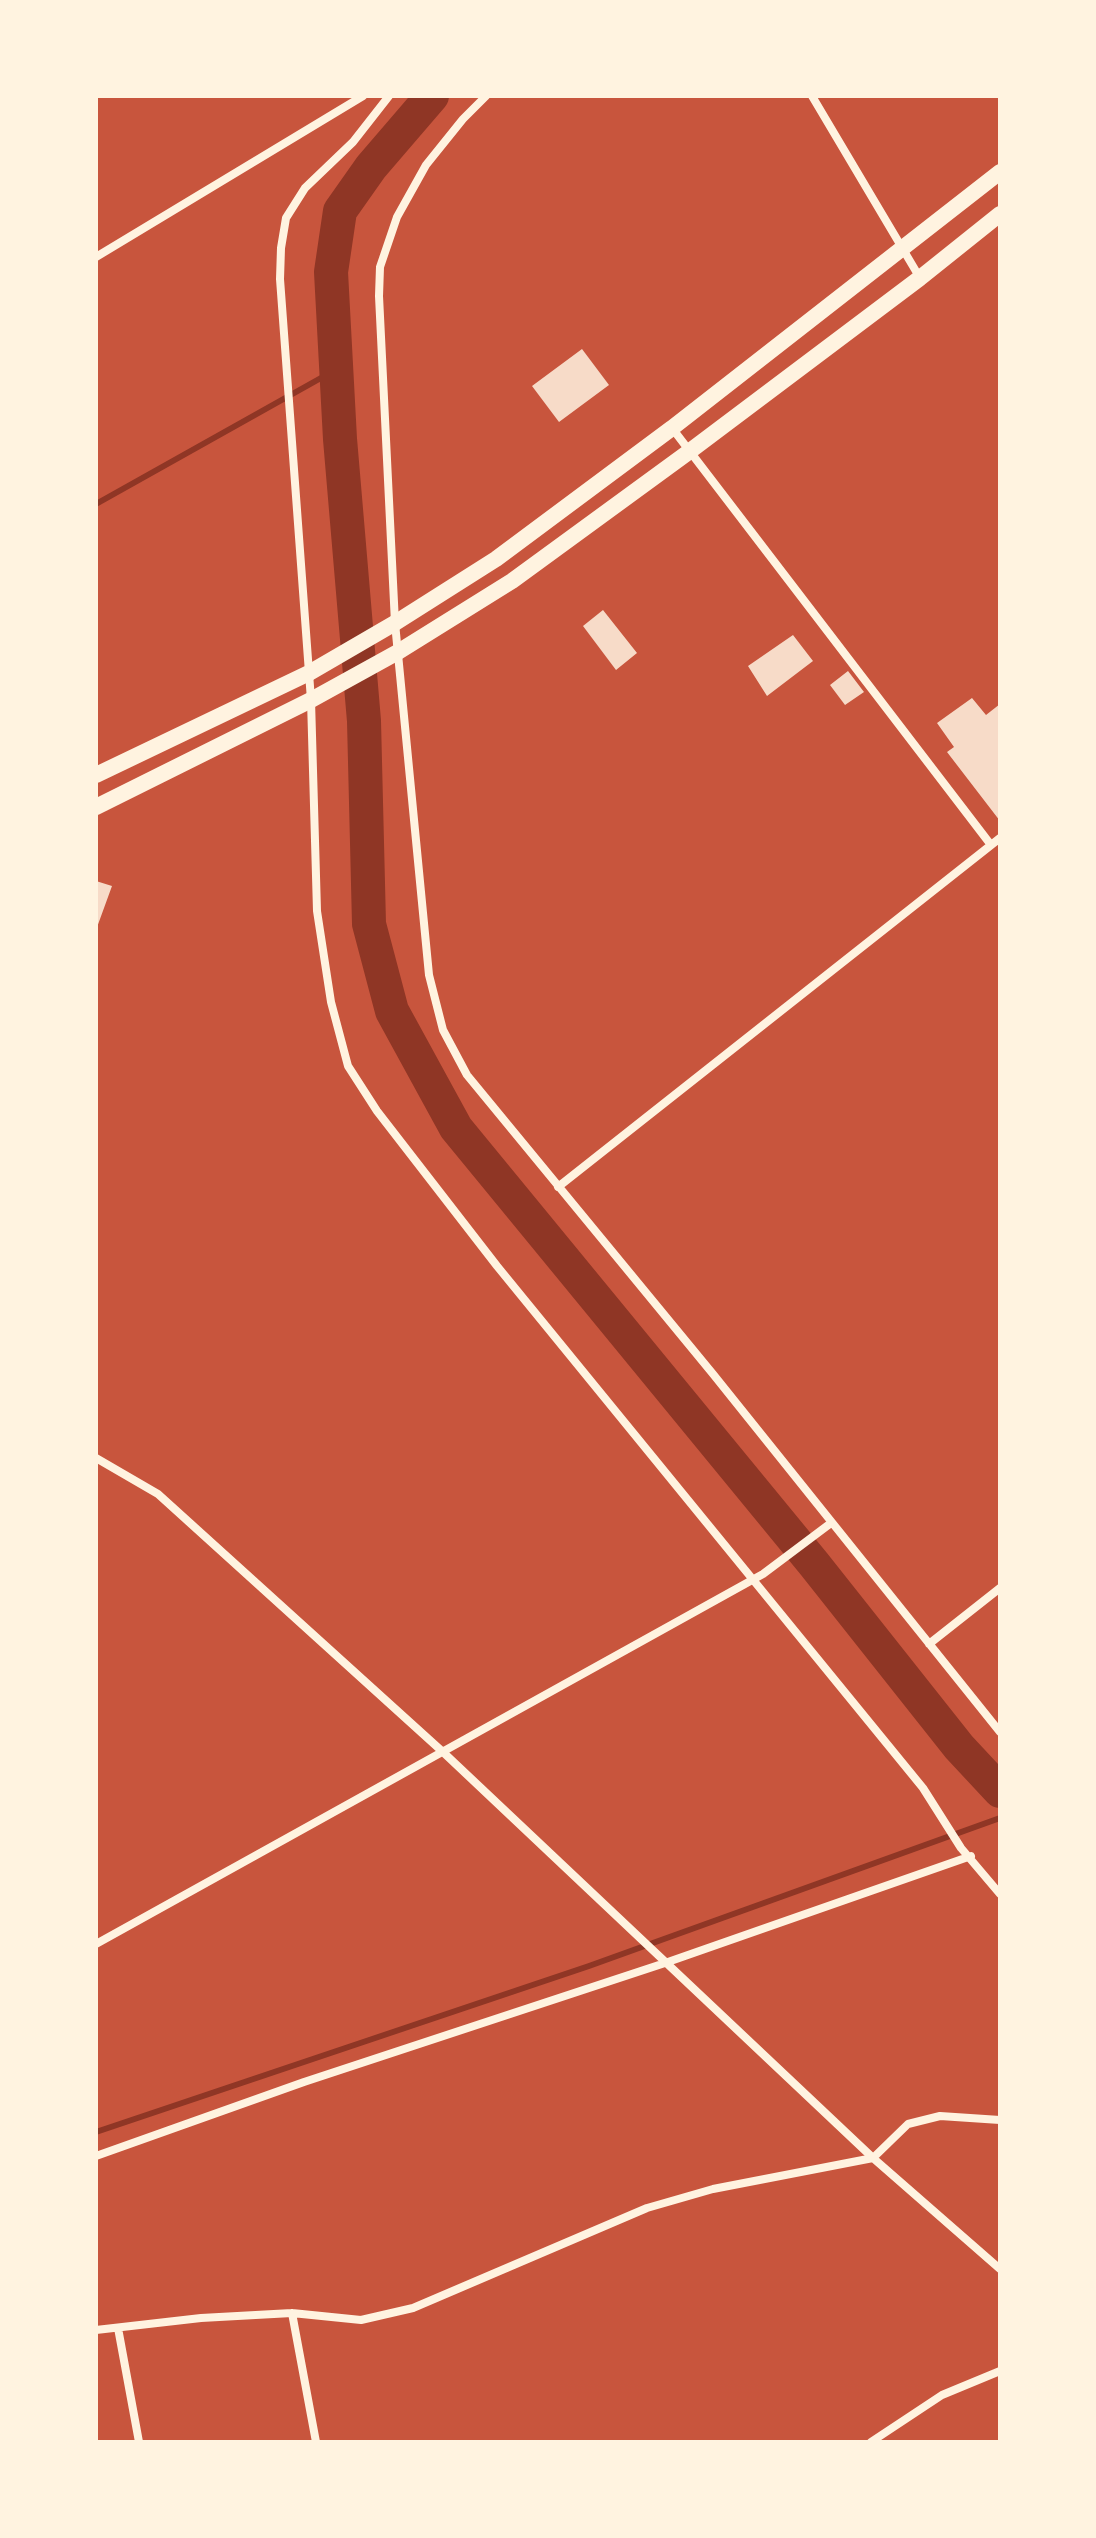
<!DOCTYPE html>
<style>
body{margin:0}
#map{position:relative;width:1096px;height:2538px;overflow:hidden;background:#c8553d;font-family:"Public Sans",sans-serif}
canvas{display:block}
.frame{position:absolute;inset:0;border:98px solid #fff3e0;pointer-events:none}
</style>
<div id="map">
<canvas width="1096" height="2538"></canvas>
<div class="frame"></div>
</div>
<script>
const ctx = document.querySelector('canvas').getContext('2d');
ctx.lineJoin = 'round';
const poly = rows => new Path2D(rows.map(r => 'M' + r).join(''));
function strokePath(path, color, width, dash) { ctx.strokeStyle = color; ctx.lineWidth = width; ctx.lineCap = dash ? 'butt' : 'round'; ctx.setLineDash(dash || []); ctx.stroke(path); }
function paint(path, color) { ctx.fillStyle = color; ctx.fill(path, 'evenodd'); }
strokePath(poly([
 [96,504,337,369],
 [96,2132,589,1966,1000,1818]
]), '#8f3625', 6);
strokePath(poly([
 [432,96,371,167,340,211,331,272,340,439,364,721,369,924,392,1011,456,1128,814,1564,959,1747,1000,1791]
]), '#8f3625', 34);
paint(poly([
 [582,349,609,385,559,422,532,386],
 [603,610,637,653,616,670,583,626],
 [793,635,813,661,767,696,748,666],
 [848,671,864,692,845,705,830,685],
 [972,698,986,715,1000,704,1000,821,947,752,954,747,937,723],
 [96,881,112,886,96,930]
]), '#f7dbc8');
strokePath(poly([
 [389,96,353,142,305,188,286,218,281,248,280,279,311,700,317,911,331,1002,348,1066,377,1111,497,1266,923,1788,961,1848,1000,1894],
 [486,96,463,119,426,165,397,217,380,267,379,296,395,623,429,975,443,1030,467,1075,713,1374,1000,1732],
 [812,96,920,278],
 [96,257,363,96],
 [672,428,991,845],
 [558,1187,1000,838],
 [96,1458,158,1494,444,1753,873,2158,1000,2269],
 [929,1644,1000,1588],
 [96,1944,763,1574,831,1523],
 [96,2156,304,2082,665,1963,971,1856],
 [292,2313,316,2442],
 [118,2328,139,2442],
 [96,2330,201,2318,292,2313,361,2320,413,2308,647,2208,713,2189,873,2158,908,2124,940,2116,1000,2120],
 [871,2442,942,2395,1000,2371]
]), '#fff3e0', 8);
strokePath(poly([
 [96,775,309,673,395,623,496,559,672,428,1000,172],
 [96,807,311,700,398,652,512,581,690,451,920,278,1000,214]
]), '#fff3e0', 16);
</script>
